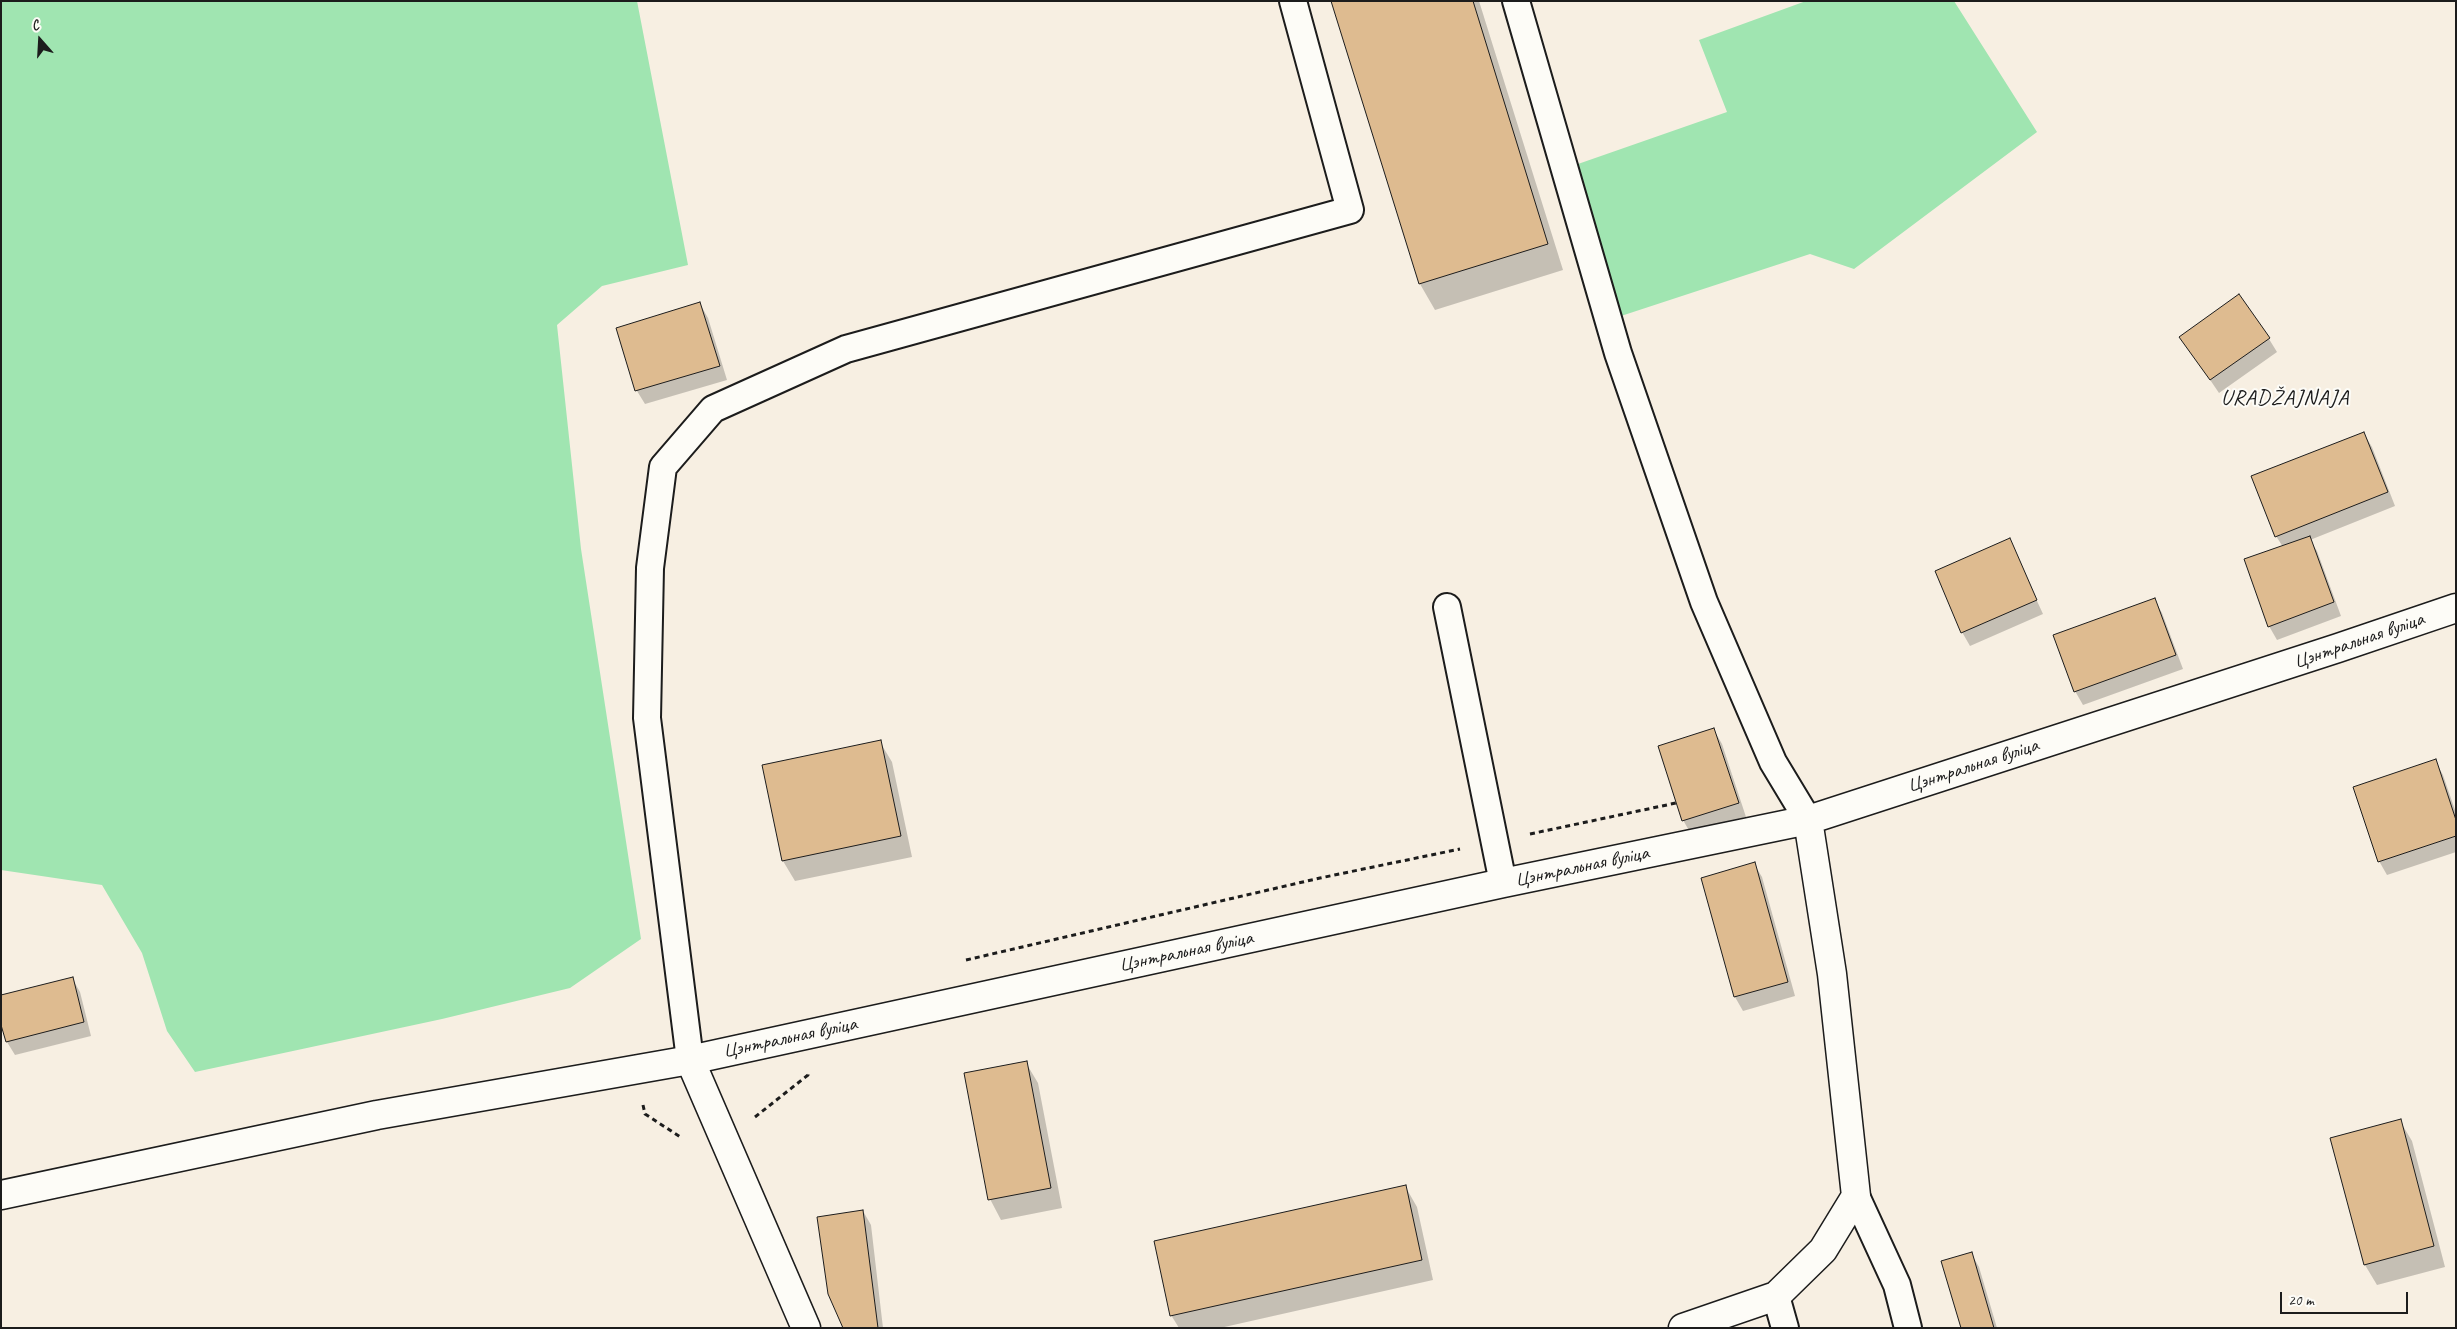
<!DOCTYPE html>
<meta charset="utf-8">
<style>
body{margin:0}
#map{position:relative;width:2457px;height:1329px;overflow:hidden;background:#f7efe2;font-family:Caveat,sans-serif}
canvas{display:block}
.frame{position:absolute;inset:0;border:2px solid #1c1c1c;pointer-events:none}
.north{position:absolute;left:15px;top:15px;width:50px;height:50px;-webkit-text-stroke:4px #fdfcf7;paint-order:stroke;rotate:341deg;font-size:14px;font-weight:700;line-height:20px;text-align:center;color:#1c1c1c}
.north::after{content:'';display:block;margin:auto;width:18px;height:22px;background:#1c1c1c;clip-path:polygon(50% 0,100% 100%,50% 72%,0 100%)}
.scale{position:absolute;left:2280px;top:1292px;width:128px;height:22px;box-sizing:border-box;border:2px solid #1c1c1c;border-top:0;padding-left:6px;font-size:15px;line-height:18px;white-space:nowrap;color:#1c1c1c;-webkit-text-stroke:4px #fdfcf7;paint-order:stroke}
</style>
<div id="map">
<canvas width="2457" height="1329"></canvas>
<div class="frame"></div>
<div class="north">С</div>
<div class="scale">20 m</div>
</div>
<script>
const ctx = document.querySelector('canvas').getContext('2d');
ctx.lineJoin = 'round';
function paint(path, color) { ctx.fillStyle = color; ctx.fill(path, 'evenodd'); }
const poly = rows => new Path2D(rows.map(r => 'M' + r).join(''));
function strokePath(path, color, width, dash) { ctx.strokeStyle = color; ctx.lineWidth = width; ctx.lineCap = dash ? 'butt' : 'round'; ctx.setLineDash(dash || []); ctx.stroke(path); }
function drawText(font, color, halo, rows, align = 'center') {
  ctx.font = font + ' Caveat,sans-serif'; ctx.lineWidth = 4; ctx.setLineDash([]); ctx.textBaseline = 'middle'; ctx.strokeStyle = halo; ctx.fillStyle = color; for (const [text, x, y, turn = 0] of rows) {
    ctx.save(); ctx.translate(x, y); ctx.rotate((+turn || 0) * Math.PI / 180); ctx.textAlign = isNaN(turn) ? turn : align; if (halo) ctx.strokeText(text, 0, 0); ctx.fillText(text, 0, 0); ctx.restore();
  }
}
paint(poly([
 [1,1,637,1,688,265,602,286,557,325,581,549,641,939,570,988,442,1019,195,1072,167,1031,142,953,102,885,1,870],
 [1806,1,1954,1,2037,132,1854,269,1810,254,1621,316,1578,164,1727,112,1699,40]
]), '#a0e5b1');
paint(poly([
 [1332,1,1479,1,1563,270,1435,310,1420,284],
 [700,304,708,318,727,380,645,404,637,391,618,328],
 [2181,337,2269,339,2277,352,2219,393],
 [2364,434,2372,447,2395,506,2310,540,2317,551,2341,616,2277,640,2269,626,2283,547,2276,536],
 [2009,540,2043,614,1970,646,1962,632],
 [2154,599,2162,613,2183,669,2083,705,2075,691],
 [1714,730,1722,744,1746,817,1691,834,1683,820],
 [880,742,892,762,912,857,795,881,783,861,763,766],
 [2435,761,2443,775,2456,813,2456,852,2387,875,2379,861],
 [1754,864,1762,877,1795,996,1743,1011,1735,997,1702,879],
 [72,978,80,992,91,1036,15,1055,7,1042],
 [1026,1063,1038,1083,1062,1208,1001,1220,990,1199],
 [2400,1121,2412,1141,2445,1267,2377,1285,2365,1265,2331,1138],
 [1405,1186,1417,1207,1433,1280,1220,1328,1179,1328,1171,1315],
 [863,1211,871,1225,883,1328,844,1328],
 [1971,1253,1979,1267,1997,1328,1962,1328]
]), '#0003');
const building = poly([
 [1331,1,1473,1,1548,244,1419,284,1331,1],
 [2239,294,2270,338,2210,380,2179,337,2239,294],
 [700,302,720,366,635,391,616,328,700,302],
 [2364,432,2388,492,2275,537,2251,476,2364,432],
 [2310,536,2334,602,2268,627,2244,559,2310,536],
 [2010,538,2037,600,1961,633,1935,571,2010,538],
 [2155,598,2176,655,2074,692,2053,635,2155,598],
 [1714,728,1739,803,1682,821,1658,746,1714,728],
 [881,740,901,836,782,861,762,765,881,740],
 [2436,759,2456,820,2456,836,2378,862,2353,787,2436,759],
 [1755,862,1788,982,1734,997,1701,878,1755,862],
 [73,977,84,1022,6,1042,1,1025,1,995,73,977],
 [1027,1061,1051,1188,988,1200,964,1073,1027,1061],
 [2401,1119,2434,1246,2364,1265,2330,1138,2401,1119],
 [1406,1185,1422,1260,1170,1316,1154,1241,1406,1185],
 [863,1210,878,1328,843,1328,828,1294,817,1217,863,1210],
 [1972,1252,1994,1328,1961,1328,1941,1261,1972,1252]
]);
paint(building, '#debb90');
strokePath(building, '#1c1c1c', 1);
const service = poly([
 [1516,1,1618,353,1704,602,1773,762,1808,820],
 [1447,607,1503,883],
 [690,1060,647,718,650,568,663,467,713,409,846,349,1350,210,1293,1],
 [1856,1196,1897,1285,1908,1328],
 [1776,1296,1785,1328]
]);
const minor = poly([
 [690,1060,806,1328],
 [1,1195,377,1115,690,1060,1503,883,1808,820,2338,648,2456,608],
 [1683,1328,1776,1296,1823,1250,1856,1196,1832,974,1808,820]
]);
strokePath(service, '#1c1c1c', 30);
strokePath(minor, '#1c1c1c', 31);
strokePath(poly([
 [1530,834,1676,803],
 [966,960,1320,878,1460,849],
 [643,1105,645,1114,682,1138],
 [755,1117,808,1075,807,1071]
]), '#1c1c1c', 3, [5, 4]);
strokePath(service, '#fdfcf7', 26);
strokePath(minor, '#fdfcf7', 28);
drawText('20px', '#1c1c1c', '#fdfcf7', [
 ["Цэнтральная вуліца",2359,641,-19],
 ["Цэнтральная вуліца",1973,766,-18],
 ["Цэнтральная вуліца",1582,867,-12],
 ["Цэнтральная вуліца",1186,952,-12],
 ["Цэнтральная вуліца",790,1038,-12]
]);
ctx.letterSpacing = '1px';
drawText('22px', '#1c1c1c', '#fdfcf7', [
 ["URADŽAJNAJA",2285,398]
]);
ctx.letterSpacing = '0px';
</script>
